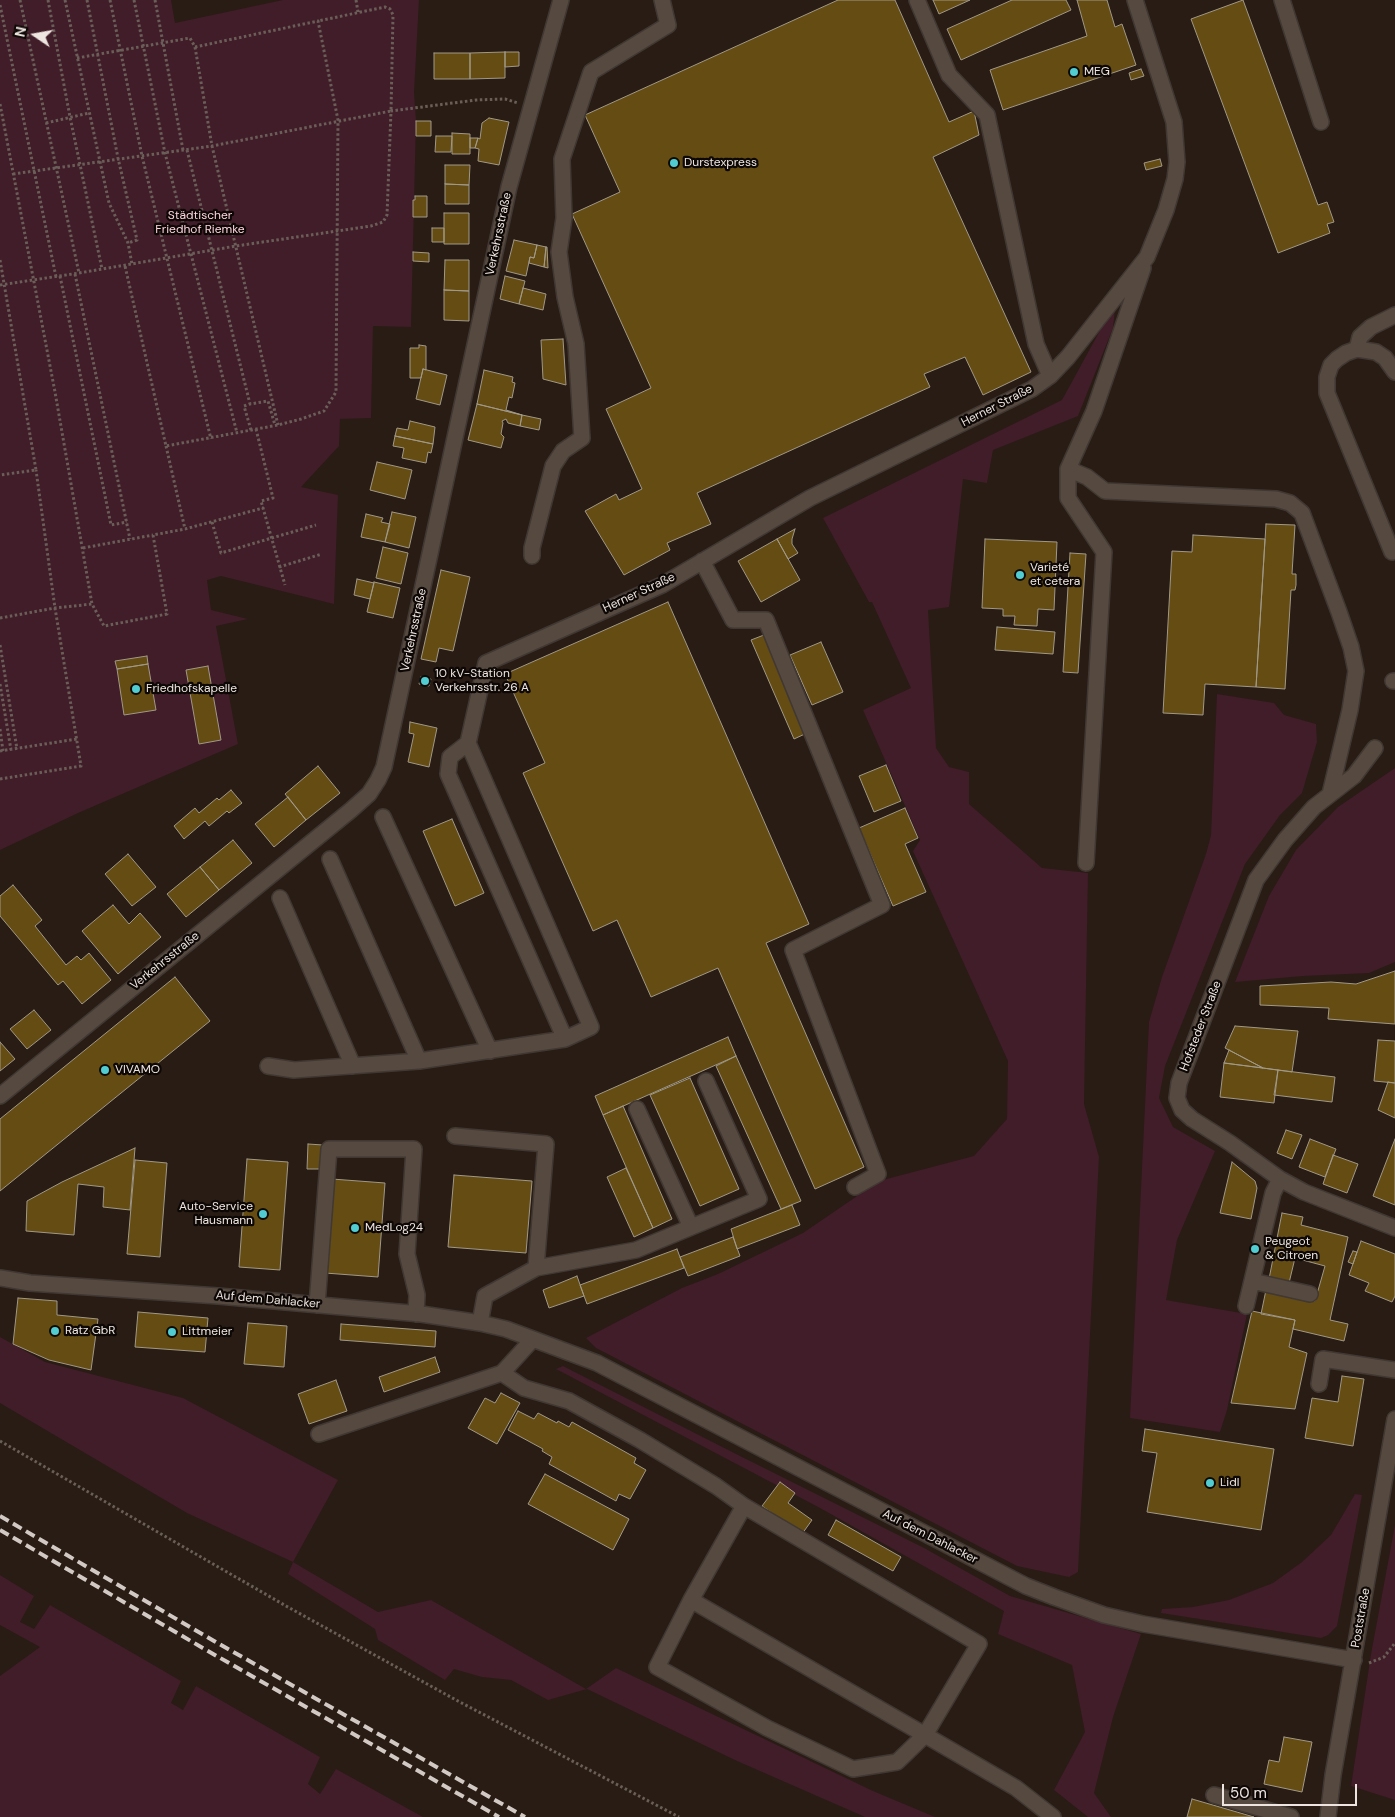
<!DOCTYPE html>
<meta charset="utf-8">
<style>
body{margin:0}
#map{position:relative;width:1395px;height:1817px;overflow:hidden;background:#281c14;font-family:"DM Sans",sans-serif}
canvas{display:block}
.north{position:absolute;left:10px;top:10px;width:50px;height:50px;-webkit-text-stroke:4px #0d0805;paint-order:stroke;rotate:282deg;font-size:14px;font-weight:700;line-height:20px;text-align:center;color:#eee5e0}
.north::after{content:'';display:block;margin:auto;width:18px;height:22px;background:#eee5e0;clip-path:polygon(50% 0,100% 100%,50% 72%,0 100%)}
.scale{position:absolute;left:1222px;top:1784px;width:135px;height:22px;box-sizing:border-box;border:2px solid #eee5e0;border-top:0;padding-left:6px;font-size:15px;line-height:18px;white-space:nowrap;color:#eee5e0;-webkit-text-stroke:4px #0d0805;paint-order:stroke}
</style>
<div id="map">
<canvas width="1395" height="1817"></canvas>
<div class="north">N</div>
<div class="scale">50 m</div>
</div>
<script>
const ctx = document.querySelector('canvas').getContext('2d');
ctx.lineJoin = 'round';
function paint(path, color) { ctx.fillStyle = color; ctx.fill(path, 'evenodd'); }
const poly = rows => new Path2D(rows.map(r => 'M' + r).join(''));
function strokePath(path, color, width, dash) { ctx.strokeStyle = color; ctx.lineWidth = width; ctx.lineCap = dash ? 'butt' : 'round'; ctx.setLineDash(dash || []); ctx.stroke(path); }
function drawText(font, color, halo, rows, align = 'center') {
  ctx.font = font + ' "DM Sans",sans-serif'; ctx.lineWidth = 4.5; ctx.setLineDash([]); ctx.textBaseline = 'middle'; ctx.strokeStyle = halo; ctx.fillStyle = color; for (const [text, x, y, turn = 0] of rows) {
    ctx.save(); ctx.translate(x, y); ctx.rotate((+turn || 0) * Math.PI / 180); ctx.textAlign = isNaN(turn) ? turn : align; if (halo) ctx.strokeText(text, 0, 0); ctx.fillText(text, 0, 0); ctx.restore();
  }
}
paint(poly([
 [0,0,171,0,175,23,283,0,419,0,414,93,416,121,411,327,373,326,371,418,340,419,339,446,301,487,338,495,334,604,221,576,207,580,211,610,248,619,216,626,238,744,78,813,0,850],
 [1115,309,1113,328,1078,416,993,450,987,483,963,479,949,607,928,610,936,748,949,767,969,772,969,804,1042,868,1088,873,1084,1104,1099,1157,1078,1572,1069,1577,1017,1566,596,1348,586,1338,682,1288,718,1274,803,1233,879,1181,974,1156,1007,1119,1008,1061,913,851,920,840,863,710,911,688,872,602,869,602,823,518,1062,400,1103,325],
 [1217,694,1274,703,1284,715,1316,724,1317,742,1302,793,1280,815,1245,864,1165,1066,1159,1098,1173,1127,1215,1151,1177,1240,1166,1300,1247,1314,1227,1410,1220,1432,1130,1418,1149,1022,1162,977,1206,854,1211,835],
 [1395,768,1395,962,1369,973,1303,976,1235,982,1269,896,1296,850,1338,807],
 [0,1337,45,1362,183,1398,338,1480,293,1562,378,1612,431,1600,586,1689,616,1668,873,1791,935,1817,865,1817,737,1761,587,1689,548,1700,511,1680,482,1677,454,1669,445,1680,378,1640,375,1629,288,1574,293,1562,187,1513,0,1403],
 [563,1366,746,1459,926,1549,1010,1596,1141,1634,1113,1717,1094,1793,1111,1817,1088,1817,1054,1790,1085,1732,1072,1665,998,1634,1004,1611,820,1508,556,1369],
 [1355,1494,1362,1495,1337,1626,1328,1635,1321,1638,1161,1613,1162,1609,1193,1607,1229,1600,1273,1583,1302,1562,1331,1535],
 [1395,1525,1395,1800,1351,1786,1371,1654],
 [0,1575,34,1596,20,1622,34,1629,50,1605,181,1681,171,1703,183,1710,196,1686,320,1757,308,1784,320,1794,336,1769,423,1817,0,1817,0,1676,40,1647,0,1625]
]), '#411c29');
const building = poly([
 [838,0,895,0,949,122,974,111,979,135,933,157,1031,372,983,395,965,357,924,374,930,387,697,493,711,524,667,543,670,550,624,575,585,511,616,494,619,500,642,489,606,409,651,388,572,214,620,192,585,115,838,0],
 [933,0,970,0,939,14,933,0],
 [1012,0,1066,0,1071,10,961,60,947,29,1012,0],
 [1077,0,1107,0,1115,27,1122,24,1136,65,1003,110,990,70,1087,36,1077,0],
 [1243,0,1318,205,1327,202,1334,222,1327,224,1330,233,1278,253,1191,19,1243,0],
 [505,52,505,78,470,79,470,53,505,52],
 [505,52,519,52,519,66,505,67,505,52],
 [434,53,470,53,470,79,434,79,434,53],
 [1141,69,1144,76,1131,80,1129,73,1141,69],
 [489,118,509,122,499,165,478,161,479,149,475,148,478,138,480,139,482,123,489,118],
 [416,121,431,121,431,136,416,136,416,121],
 [452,133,470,134,470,154,452,154,452,133],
 [436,136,452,136,451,152,435,152,436,136],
 [470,138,478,138,475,148,470,148,470,138],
 [1160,159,1162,166,1146,170,1144,163,1160,159],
 [445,165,470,165,469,185,445,184,445,165],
 [445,184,469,185,469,204,445,204,445,184],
 [415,196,427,196,427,217,413,217,413,200,415,200,415,196],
 [444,213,469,213,469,244,444,244,444,213],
 [432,228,444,228,444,242,432,242,432,228],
 [514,240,537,245,534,258,530,257,526,276,506,271,514,240],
 [537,245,546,247,544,267,529,263,530,257,534,258,537,245],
 [546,247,547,247,548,268,544,267,546,247],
 [413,252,429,253,429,262,413,261,413,252],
 [445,260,469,260,469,291,444,290,445,260],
 [505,276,525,281,519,304,500,299,505,276],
 [523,288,546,294,543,310,519,304,523,288],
 [444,290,469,291,469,321,444,320,444,290],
 [563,339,566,385,543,379,541,340,563,339],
 [419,345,426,346,426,370,423,369,421,378,410,378,410,348,419,348,419,345],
 [423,369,447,375,440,405,416,399,423,369],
 [484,370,513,377,512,382,515,383,512,398,509,397,506,410,522,415,477,404,484,370],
 [477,404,522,415,520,426,508,423,506,419,502,421,503,423,501,434,504,437,501,448,468,440,477,404],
 [522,415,541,419,539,430,520,426,522,415],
 [410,421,435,427,433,444,395,436,397,428,408,430,410,421],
 [395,436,433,444,431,453,428,452,426,463,402,458,404,448,393,446,395,436],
 [377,462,412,470,405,499,370,490,377,462],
 [392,512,416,517,409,548,385,542,392,512],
 [366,514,383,518,381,522,390,524,385,542,361,537,366,514],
 [1266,524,1295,525,1292,574,1296,574,1296,585,1295,590,1291,590,1285,689,1256,687,1266,524],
 [795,529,792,539,792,544,798,553,788,559,777,539,795,529],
 [1193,535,1265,539,1256,687,1205,684,1203,715,1163,713,1172,551,1192,552,1193,535],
 [777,539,800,580,761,602,738,561,777,539],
 [985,539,1057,542,1054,610,1038,609,1037,626,1014,625,1015,616,1003,616,1003,609,982,608,985,539],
 [383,547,408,553,401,584,376,578,383,547],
 [1070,553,1086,554,1078,673,1063,672,1070,553],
 [441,570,470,577,453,651,439,648,436,662,421,659,441,570],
 [357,579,374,583,370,599,354,595,357,579],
 [374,582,400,588,393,618,367,612,374,582],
 [668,602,809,924,766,943,864,1167,815,1189,718,968,651,997,617,920,593,931,523,773,545,763,505,674,668,602],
 [997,627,1055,632,1053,654,995,650,997,627],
 [764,635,807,733,794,739,751,640,764,635],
 [821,642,843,692,812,705,790,655,821,642],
 [147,656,148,664,117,669,115,661,147,656],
 [148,664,156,710,124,715,117,669,148,664],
 [208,666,221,740,199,744,186,670,208,666],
 [421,677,431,679,429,686,419,684,421,677],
 [410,722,437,728,429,767,408,762,414,734,409,733,410,722],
 [886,765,901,801,874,812,859,776,886,765],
 [318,766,340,793,306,820,285,794,318,766],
 [231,790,242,803,229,813,227,811,209,826,205,821,184,839,174,826,195,808,199,813,217,798,219,800,231,790],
 [288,797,306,820,274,847,255,824,288,797],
 [905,808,918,838,905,844,926,892,893,906,859,828,905,808],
 [452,819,484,893,455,906,423,831,452,819],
 [233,840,252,863,219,890,200,867,233,840],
 [128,854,156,887,132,906,105,874,128,854],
 [200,867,219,890,186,917,167,894,200,867],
 [13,885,42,920,35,926,66,965,77,956,81,960,89,953,111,980,82,1004,63,981,58,985,0,916,0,896,13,885],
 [113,905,129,924,140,913,161,937,118,974,82,931,113,905],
 [1395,971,1395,1024,1328,1019,1329,1008,1260,1005,1260,986,1331,982,1356,984,1395,971],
 [175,977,210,1021,0,1191,0,1119,175,977],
 [34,1010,51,1030,27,1049,10,1029,34,1010],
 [1235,1026,1298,1031,1292,1072,1263,1068,1225,1048,1235,1026],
 [728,1037,736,1056,603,1115,595,1096,728,1037],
 [1378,1040,1395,1041,1395,1083,1374,1081,1378,1040],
 [0,1042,15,1059,0,1071,0,1042],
 [1229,1050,1263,1068,1224,1063,1229,1050],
 [736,1056,801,1201,781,1209,716,1066,736,1056],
 [1224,1063,1278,1070,1274,1103,1220,1097,1224,1063],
 [1278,1070,1335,1077,1332,1102,1274,1095,1278,1070],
 [690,1078,739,1189,700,1206,650,1095,690,1078],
 [1388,1082,1395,1083,1395,1118,1378,1110,1388,1082],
 [623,1106,672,1219,653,1228,603,1115,623,1106],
 [1286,1130,1302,1135,1292,1159,1277,1153,1286,1130],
 [1310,1139,1336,1149,1325,1177,1299,1167,1310,1139],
 [1395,1139,1395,1205,1373,1196,1395,1139],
 [308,1144,323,1145,321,1169,307,1169,308,1144],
 [135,1148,130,1210,103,1207,104,1187,78,1184,74,1235,26,1231,27,1201,62,1182,135,1148],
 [1333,1155,1358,1164,1347,1193,1323,1184,1333,1155],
 [247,1159,288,1162,280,1270,239,1267,247,1159],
 [135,1160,167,1163,160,1257,127,1254,135,1160],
 [1232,1162,1255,1181,1257,1188,1251,1219,1220,1213,1232,1162],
 [626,1168,653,1228,634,1237,607,1177,626,1168],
 [454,1175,532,1181,526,1253,448,1247,454,1175],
 [332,1179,385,1183,378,1277,325,1273,332,1179],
 [792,1205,800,1225,737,1249,731,1229,792,1205],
 [1282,1213,1303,1217,1301,1225,1348,1237,1330,1320,1348,1324,1344,1341,1293,1329,1295,1320,1261,1314,1266,1290,1315,1301,1325,1266,1295,1258,1289,1283,1269,1279,1282,1213],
 [733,1237,740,1256,688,1276,680,1257,733,1237],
 [1361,1241,1395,1254,1395,1296,1392,1302,1365,1291,1369,1283,1349,1275,1361,1241],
 [677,1249,684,1268,587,1304,580,1285,677,1249],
 [1353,1251,1357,1252,1353,1264,1348,1262,1353,1251],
 [577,1276,584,1296,549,1308,543,1290,577,1276],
 [18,1298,57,1301,57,1315,98,1319,91,1370,49,1360,13,1344,18,1298],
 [1252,1311,1295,1320,1289,1347,1307,1353,1295,1409,1231,1403,1252,1311],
 [138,1312,208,1318,205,1352,135,1347,138,1312],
 [248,1323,287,1326,284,1367,244,1364,248,1323],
 [341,1324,436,1331,435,1347,340,1340,341,1324],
 [435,1357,440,1372,384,1392,379,1377,435,1357],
 [1342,1376,1364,1379,1353,1446,1305,1438,1312,1398,1338,1402,1342,1376],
 [336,1380,347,1411,309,1424,298,1394,336,1380],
 [501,1393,520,1403,497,1444,468,1428,485,1398,495,1403,501,1393],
 [518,1411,534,1419,538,1413,557,1423,558,1421,569,1427,572,1422,636,1458,634,1463,646,1470,630,1499,619,1494,616,1501,549,1464,552,1457,542,1451,543,1449,508,1430,518,1411],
 [1145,1429,1274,1449,1261,1530,1147,1512,1157,1453,1142,1451,1145,1429],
 [545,1474,629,1519,613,1550,528,1504,545,1474],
 [780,1482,795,1493,788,1503,812,1520,802,1534,762,1506,780,1482],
 [836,1520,901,1557,893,1571,828,1535,836,1520],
 [1284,1737,1312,1742,1302,1792,1264,1784,1269,1760,1279,1762,1284,1737],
 [1192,1799,1254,1817,1187,1817,1192,1799]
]);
paint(building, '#644c12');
strokePath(building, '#a09889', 1);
const minor = poly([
 [917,0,949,75,987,115,1036,344,1050,376],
 [1282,0,1321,122],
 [1357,349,1360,337,1371,327,1395,315],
 [1068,469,1087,477,1105,491,1276,499,1290,503,1302,513,1339,612,1351,647,1356,671,1350,710,1330,794],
 [1392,552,1327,393,1327,377,1331,365,1337,359,1346,353,1357,349,1376,352,1385,358,1395,372],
 [532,556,532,548,553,466,563,451,582,438,576,344,565,297,559,252,564,218,562,159,591,72,668,25,662,0],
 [702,561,733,620,766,620,882,905,793,950,878,1174,855,1187],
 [1393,681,1395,681],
 [1375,748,1354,776,1314,807,1285,840,1256,880,1179,1083,1177,1098,1182,1110,1192,1119,1230,1143,1280,1179,1304,1192,1395,1228],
 [383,817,490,1051],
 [330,859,419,1061],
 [1086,863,1104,552,1068,498,1068,469,1094,411,1143,268],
 [280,898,353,1066],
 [565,1039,448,774,450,757,468,743,486,663,662,585,810,498,1032,389,1050,376,1068,357,1147,257,1166,210,1175,179,1177,162,1174,122,1135,0],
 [268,1066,294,1070,419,1061,565,1039,591,1027,468,743],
 [0,1096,351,810,369,794,378,780,384,767,509,187,561,0],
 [637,1109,691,1227],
 [455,1136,546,1144,536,1268],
 [0,1278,30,1283,218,1296,421,1314,480,1323,506,1329,597,1363,1026,1586,1054,1597,1104,1615,1143,1624,1354,1660],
 [1252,1281,1310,1294],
 [317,1305,329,1149,414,1149,407,1254,417,1295,416,1314],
 [1246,1306,1273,1193,1280,1179],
 [480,1323,485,1296,536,1268,636,1250,759,1199,706,1081],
 [502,1373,524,1388,569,1401,640,1440,716,1486,744,1506,979,1644,925,1735,691,1600,744,1506],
 [1319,1384,1323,1359,1395,1370],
 [319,1434,502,1373,533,1339],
 [691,1600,657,1667,767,1728,853,1769,897,1762,925,1735,1016,1788,1053,1817],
 [1214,1795,1291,1817],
 [1328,1817,1333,1775,1395,1419]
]);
strokePath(minor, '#413833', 18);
strokePath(poly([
 [20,0,79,273],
 [48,0,70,117,102,269],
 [65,0,109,203,128,243,132,264],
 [87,0,118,158,137,240,128,243],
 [110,0,142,156,211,439],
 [134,0,165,153,237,433],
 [155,0,183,150],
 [356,0,358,12],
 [0,5,56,277],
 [195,47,212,146,278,425],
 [77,58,190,38,195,47,318,21,338,120,336,392,324,411,301,419,278,425,166,446,125,266],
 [0,104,55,392,92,604],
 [46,123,89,113],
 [187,150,250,404],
 [13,174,212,146,391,111,393,15,390,9,385,7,318,21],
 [0,260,36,470,0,475],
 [75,274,130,539],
 [60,276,111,525,127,522],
 [0,285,79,273,236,246,371,226,383,222,387,215,391,111,476,100,505,99,518,103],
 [256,429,273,498,261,501,263,508],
 [251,430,244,406,250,404,268,401,275,425],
 [166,446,185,529],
 [212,522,221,553,316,525],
 [83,548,153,535],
 [279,567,322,554],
 [0,618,55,608,92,604,104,626,167,614,153,535,185,529,263,508,285,585],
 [0,645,17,749],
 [0,684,11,750],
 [0,729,3,751],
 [0,751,77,739],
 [0,779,81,766,55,608,36,470],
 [0,1441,286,1606,456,1700,679,1817],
 [1369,1663,1384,1657,1395,1643]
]), '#6a5f58', 3, [2.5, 2.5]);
strokePath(minor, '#564940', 15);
strokePath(poly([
 [0,1516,214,1641,525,1817],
 [0,1530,208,1651,499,1817]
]), '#d3c9c4', 4, [10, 5]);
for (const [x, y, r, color] of [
 [1074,72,5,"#51ccd1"],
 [674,163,5,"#51ccd1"],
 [1020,575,5,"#51ccd1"],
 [425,681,5,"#51ccd1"],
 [136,689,5,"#51ccd1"],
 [105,1070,5,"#51ccd1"],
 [263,1214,5,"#51ccd1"],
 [355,1228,5,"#51ccd1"],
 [1255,1249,5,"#51ccd1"],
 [55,1331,5,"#51ccd1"],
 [172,1332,5,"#51ccd1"],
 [1210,1483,5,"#51ccd1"]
]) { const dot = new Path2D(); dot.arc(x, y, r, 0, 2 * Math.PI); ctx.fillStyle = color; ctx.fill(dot); strokePath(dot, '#0d0805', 2); }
drawText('12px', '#eee5e0', '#0d0805', [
 ["MEG",1084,72],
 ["Durstexpress",684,163],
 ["Varieté",1030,568],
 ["et cetera",1030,582],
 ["10 kV-Station",435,674],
 ["Verkehrsstr. 26 A",435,688],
 ["Friedhofskapelle",146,689],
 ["VIVAMO",115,1070],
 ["Auto-Service",253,1207,"right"],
 ["Hausmann",253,1221,"right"],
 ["MedLog24",365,1228],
 ["Peugeot",1265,1242],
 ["& Citroen",1265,1256],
 ["Ratz GbR",65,1331],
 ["Littmeier",182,1332],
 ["Lidl",1220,1483]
], 'left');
drawText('12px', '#ffd3df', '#0d0805', [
 ["Städtischer",200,216],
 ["Friedhof Riemke",200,230]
]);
drawText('12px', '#eee5e0', '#0d0805', [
 ["Verkehrsstraße",499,234,-78],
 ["Herner Straße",997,406,-27],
 ["Herner Straße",639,593,-25],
 ["Verkehrsstraße",414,630,-78],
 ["Verkehrsstraße",165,961,-39],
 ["Hofsteder Straße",1201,1026,-69],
 ["Auf dem Dahlacker",268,1300,5],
 ["Auf dem Dahlacker",930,1537,27],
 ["Poststraße",1361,1618,-80]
]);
</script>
